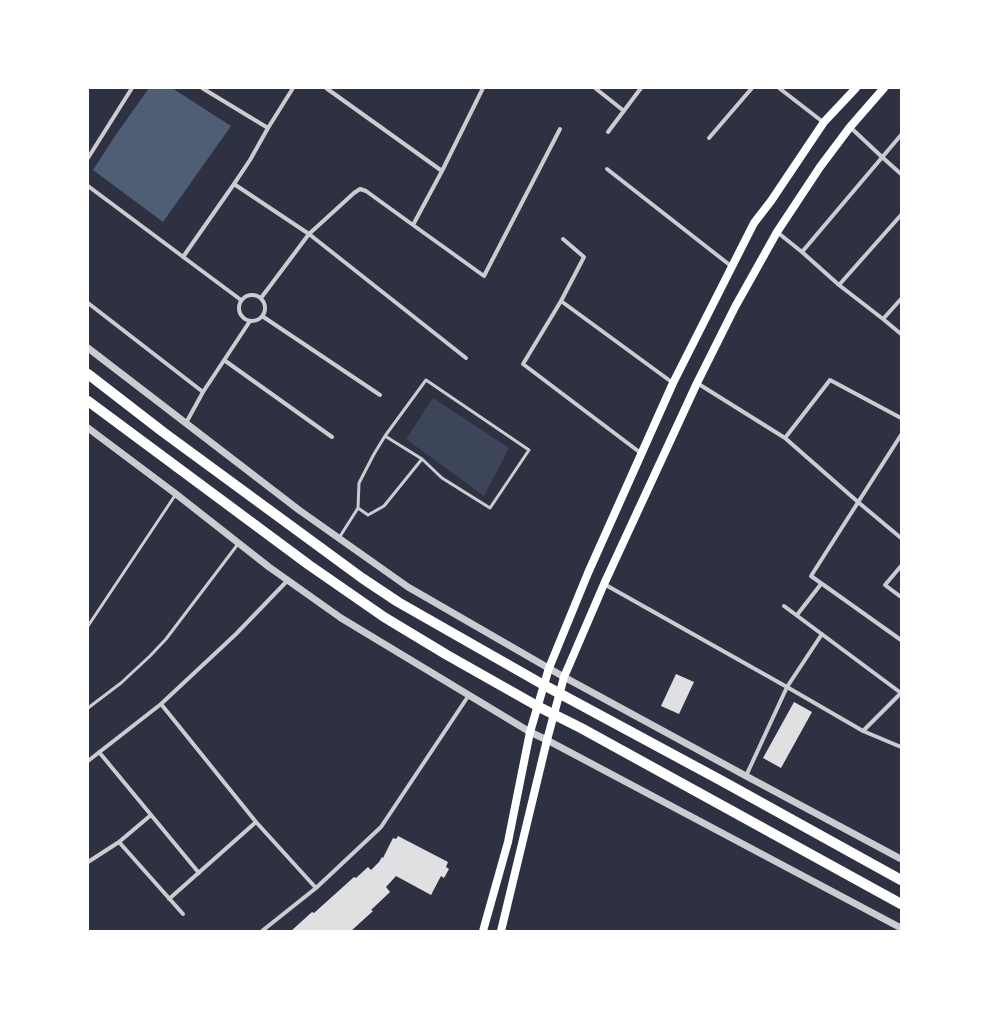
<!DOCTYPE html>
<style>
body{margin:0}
#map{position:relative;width:989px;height:1019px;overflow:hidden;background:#2d3142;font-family:"Exo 2",sans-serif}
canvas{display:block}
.frame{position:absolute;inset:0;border:89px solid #fff;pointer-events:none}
</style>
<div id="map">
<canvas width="989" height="1019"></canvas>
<div class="frame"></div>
</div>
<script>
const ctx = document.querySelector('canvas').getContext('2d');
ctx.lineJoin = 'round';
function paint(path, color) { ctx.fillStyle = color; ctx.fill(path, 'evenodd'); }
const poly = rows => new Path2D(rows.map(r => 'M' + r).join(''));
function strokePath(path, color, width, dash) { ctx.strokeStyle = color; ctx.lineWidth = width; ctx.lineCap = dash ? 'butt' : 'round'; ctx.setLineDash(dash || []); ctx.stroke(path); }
paint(poly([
 [433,398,509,448,484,496,406,439]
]), '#3c4559');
paint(poly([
 [149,88,172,88,231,126,163,222,93,170,115,136]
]), '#4f5d75');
paint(poly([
 [676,674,694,682,679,714,661,706],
 [794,702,812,712,781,768,763,758],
 [398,836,448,862,446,867,449,869,444,878,441,876,431,895,396,876,386,887,390,892,371,910,373,911,351,931,291,931,312,912,314,913,354,877,356,878,368,867,371,870,379,862,382,857,383,858,393,838,396,839]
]), '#e0e0e3');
strokePath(poly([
 [358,508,368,515,384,506,422,459],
 [339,538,358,508,359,483,374,454,385,436,426,380,529,450,490,508,442,478,422,459,385,436],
 [88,626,176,494],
 [88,708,121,683,150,656,166,639,238,544]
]), '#caccd0', 3);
strokePath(poly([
 [326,88,442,171],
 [595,88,624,111],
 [779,88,823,122],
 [850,127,882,157,901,174],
 [268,128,293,88],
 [608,132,641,88],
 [709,138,752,88],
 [88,158,132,88],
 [607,169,731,266],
 [234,184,309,234,466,358],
 [88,186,241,300],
 [413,225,442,171,483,88],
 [777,232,802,252,839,285,883,319,901,334],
 [802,252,901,135],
 [183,257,234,184,250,160,268,128,202,88],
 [839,285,901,215],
 '239 308a13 13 0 1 1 26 0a13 13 0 1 1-26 0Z',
 [261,298,309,234,354,193,360,189,366,191,413,225,484,276,560,129],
 [561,301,584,257,563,239],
 [88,303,203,392],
 [262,316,380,395],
 [883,319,901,299],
 [224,360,332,437],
 [697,383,785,438,858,502,901,538],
 [186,423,203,392,250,321],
 [901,435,811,576,901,640],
 [785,438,830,380,901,418],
 [642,454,523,364,561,301,673,383],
 [901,566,885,585,901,597],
 [604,584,787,687,863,731,901,747],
 [784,606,901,693],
 [797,615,821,584],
 [161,704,256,822,316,888,381,827,469,695],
 [863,731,901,693],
 [99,752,199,873],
 [88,761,161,704,236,634,288,580],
 [746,776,787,687,822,634],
 [119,842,183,914],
 [88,862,119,842,151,815],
 [169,899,256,822],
 [262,931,316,888]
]), '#caccd0', 4);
strokePath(poly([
 [88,348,299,510,408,587,564,677,746,776,901,859],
 [88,428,176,494,269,567,341,618,530,732,547,740,901,928]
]), '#caccd0', 7);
strokePath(poly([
 [483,931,508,842,530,732,549,668,588,573,673,383,754,223,771,201,824,122,856,88],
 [501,931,547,740,564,677,604,584,697,383,735,307,777,232,820,167,850,127,884,88]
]), '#fff', 8);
strokePath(poly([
 [88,374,163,432,362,578,398,602,542,684,722,781,901,880],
 [88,401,309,565,384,617,447,655,539,707,581,728,901,904]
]), '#fff', 10);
</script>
